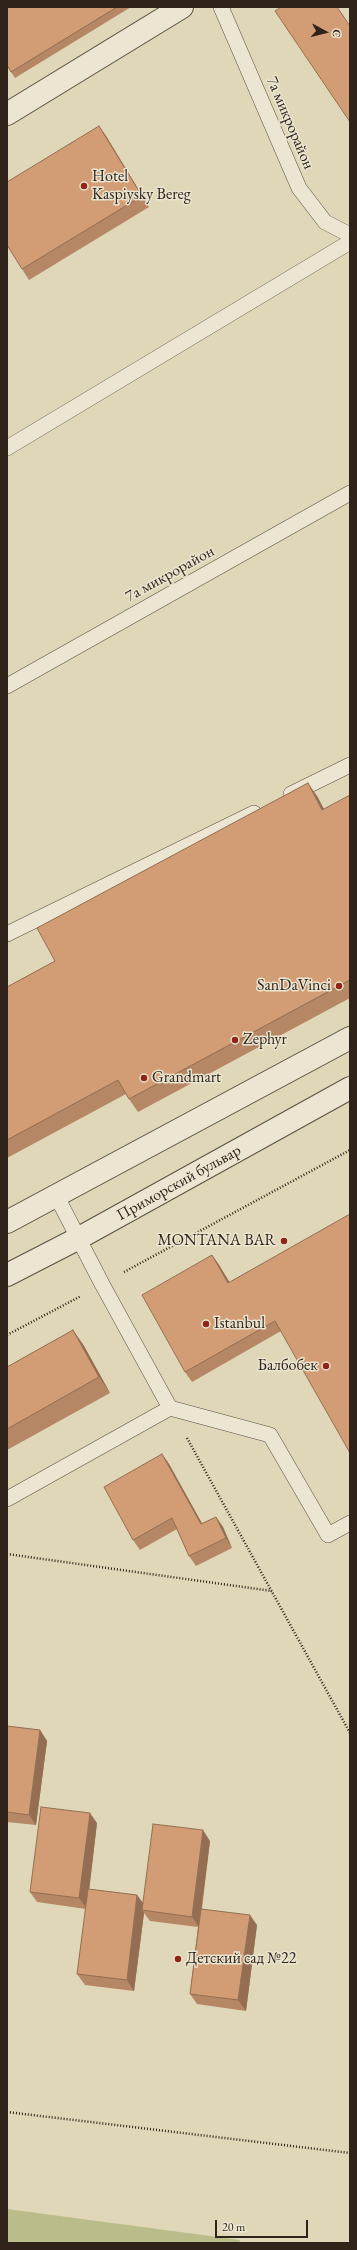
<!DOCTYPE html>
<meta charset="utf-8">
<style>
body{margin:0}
#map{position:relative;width:357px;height:2250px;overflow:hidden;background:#e0d7b8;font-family:"EB Garamond",serif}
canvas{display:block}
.frame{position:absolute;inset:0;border:8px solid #2f231a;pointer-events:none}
.north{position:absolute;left:305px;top:12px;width:40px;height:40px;-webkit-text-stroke:3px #ebe5d1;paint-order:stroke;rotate:97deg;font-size:11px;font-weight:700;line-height:16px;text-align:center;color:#2f231a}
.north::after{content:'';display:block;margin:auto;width:14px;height:18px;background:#2f231a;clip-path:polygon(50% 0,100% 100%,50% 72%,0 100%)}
.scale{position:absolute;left:215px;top:2220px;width:93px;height:18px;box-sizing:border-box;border:2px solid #2f231a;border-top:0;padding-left:5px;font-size:12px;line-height:14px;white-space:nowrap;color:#2f231a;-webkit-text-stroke:3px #ebe5d1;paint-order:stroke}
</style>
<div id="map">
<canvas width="357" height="2250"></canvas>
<div class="frame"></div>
<div class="north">С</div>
<div class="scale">20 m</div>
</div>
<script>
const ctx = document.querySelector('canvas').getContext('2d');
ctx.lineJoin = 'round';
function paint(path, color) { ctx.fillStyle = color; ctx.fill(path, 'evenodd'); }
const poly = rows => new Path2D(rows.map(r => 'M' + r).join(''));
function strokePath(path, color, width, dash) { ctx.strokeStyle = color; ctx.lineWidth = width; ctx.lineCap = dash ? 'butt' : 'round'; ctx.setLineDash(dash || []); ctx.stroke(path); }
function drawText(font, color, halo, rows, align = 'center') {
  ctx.font = font + ' "EB Garamond",serif'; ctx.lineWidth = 3; ctx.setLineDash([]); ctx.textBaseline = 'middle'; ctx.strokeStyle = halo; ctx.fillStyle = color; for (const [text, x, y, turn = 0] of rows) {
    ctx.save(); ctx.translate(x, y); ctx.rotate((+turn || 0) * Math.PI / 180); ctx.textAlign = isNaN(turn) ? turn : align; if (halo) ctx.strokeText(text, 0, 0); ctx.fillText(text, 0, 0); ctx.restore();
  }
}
paint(poly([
 [7,2209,240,2240,239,2243,7,2243]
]), '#babc89');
const service = poly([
 [221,7,299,188,325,222,350,235],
 [7,448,350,242],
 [7,686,350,493],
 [291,794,350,765],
 [7,934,254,813],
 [170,1408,270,1435,328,1535,350,1523],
 [7,1499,170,1408,102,1284,57,1197]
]);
const minor = poly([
 [7,114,182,7]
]);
const tertiary = poly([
 [7,1222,350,1038],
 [7,1275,79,1238,350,1088]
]);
strokePath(service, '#5b5042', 16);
strokePath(minor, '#5b5042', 24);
strokePath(tertiary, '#5b5042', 24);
strokePath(poly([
 [124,1272,350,1150],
 [7,1335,81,1296],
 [187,1438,350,1733],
 [7,1554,272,1591],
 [7,2112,350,2153]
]), '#2f231a', 2.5, [1, 2]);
strokePath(service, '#ebe5d1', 15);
strokePath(minor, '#ebe5d1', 22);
strokePath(tertiary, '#ebe5d1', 22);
paint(poly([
 [7,7,131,7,15,78,11,72],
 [99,126,106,136,149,207,29,280,22,269],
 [350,795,350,998,138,1112,129,1099,126,1094,7,1158,7,987,55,961,317,796,324,809],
 [350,1214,281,1331,192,1382,185,1372,212,1255,219,1265,230,1283],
 [73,1330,84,1346,110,1393,7,1450,7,1367],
 [162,1454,169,1464,202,1524,216,1517,223,1527,232,1548,196,1566,189,1556,177,1529,140,1550,133,1540],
 [7,1726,40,1730,47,1741,36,1825,7,1822],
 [97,1823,89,1889,137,1895,143,1903,210,1841,202,1909,257,1925,246,2011,197,2004,190,1994,198,1927,150,1921,144,1913,134,1991,85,1985,77,1974,86,1909,37,1902,30,1892]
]), '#b58765');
paint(poly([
 [99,126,106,136,149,207,142,196],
 [308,783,317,796,331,823,322,810],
 [212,1255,219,1265,236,1293,228,1283],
 [73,1330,84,1346,110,1393,99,1377],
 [162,1454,169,1464,208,1534,201,1524],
 [216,1517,223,1527,232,1548,226,1538],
 [40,1730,47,1741,36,1825,29,1815],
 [90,1813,97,1823,87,1909,79,1898],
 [203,1830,210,1841,199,1927,192,1917],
 [137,1895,145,1906,142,1910,144,1913,134,1991,127,1980],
 [250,1915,257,1925,246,2011,238,2000]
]), '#936e52');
const building = poly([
 [7,7,117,7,11,72,7,65,7,7],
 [281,7,337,7,350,26,350,122,275,11,281,7],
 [99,126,142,196,22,269,7,245,7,182,99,126],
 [308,783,322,810,350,795,350,980,129,1099,118,1080,7,1140,7,987,55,961,37,928,308,783],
 [350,1214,350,1453,275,1321,185,1372,142,1295,212,1255,228,1283,350,1214],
 [73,1330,99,1377,7,1429,7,1367,73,1330],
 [162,1454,201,1524,216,1517,226,1538,189,1556,172,1518,133,1540,104,1487,162,1454],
 [7,1726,40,1730,29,1815,7,1812,7,1726],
 [41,1807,90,1813,79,1898,30,1892,41,1807],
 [153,1824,203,1830,192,1917,142,1910,153,1824],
 [88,1889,137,1895,127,1980,77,1974,88,1889],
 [201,1909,250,1915,238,2000,190,1994,201,1909]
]);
paint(building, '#d29d75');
strokePath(building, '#936e52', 1);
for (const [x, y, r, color] of [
 [84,186,4,"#8f2418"],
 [339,986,4,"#8f2418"],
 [235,1040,4,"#8f2418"],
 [144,1078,4,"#8f2418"],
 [284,1241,4,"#8f2418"],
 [206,1324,4,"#8f2418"],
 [326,1366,4,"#8f2418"],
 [178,1959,4,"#8f2418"]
]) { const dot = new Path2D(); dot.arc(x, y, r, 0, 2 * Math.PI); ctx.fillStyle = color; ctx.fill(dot); strokePath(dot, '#ebe5d1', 1.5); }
drawText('16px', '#2f231a', '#ebe5d1', [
 ["7а микрорайон",290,123,67],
 ["7а микрорайон",170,574,-29],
 ["Приморский бульвар",179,1183,-29]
]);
drawText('16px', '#2f231a', '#ebe5d1', [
 ["Hotel",92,177],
 ["Kaspiysky Bereg",92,195],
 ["SanDaVinci",331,986,"right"],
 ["Zephyr",243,1040],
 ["Grandmart",152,1078],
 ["MONTANA BAR",276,1241,"right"],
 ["Istanbul",214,1324],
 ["Балбобек",318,1366,"right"],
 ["Детский сад №22",186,1959]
], 'left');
</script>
